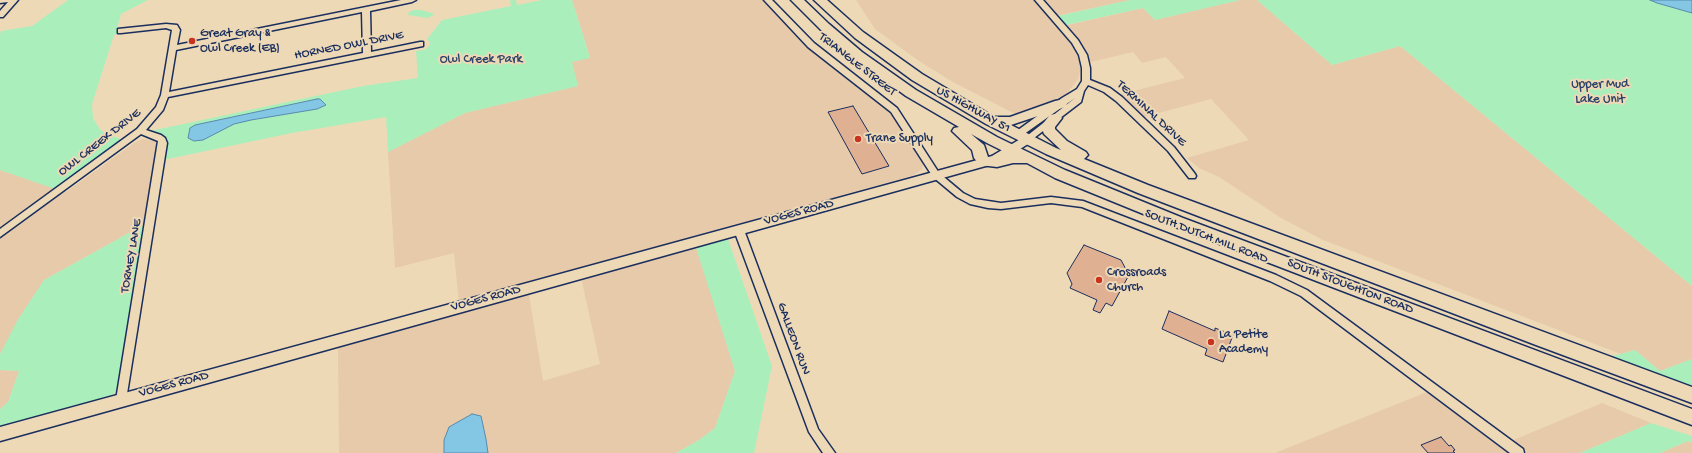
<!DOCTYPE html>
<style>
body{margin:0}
canvas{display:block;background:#eed9b7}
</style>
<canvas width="1692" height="453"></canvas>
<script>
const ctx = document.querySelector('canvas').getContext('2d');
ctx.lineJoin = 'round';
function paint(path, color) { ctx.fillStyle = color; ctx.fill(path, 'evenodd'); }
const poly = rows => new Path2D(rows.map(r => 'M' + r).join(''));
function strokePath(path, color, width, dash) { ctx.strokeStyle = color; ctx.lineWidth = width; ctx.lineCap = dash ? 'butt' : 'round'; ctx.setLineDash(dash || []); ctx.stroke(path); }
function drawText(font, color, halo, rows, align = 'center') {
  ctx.font = font + ' "Gochi Hand",sans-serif'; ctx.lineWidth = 4; ctx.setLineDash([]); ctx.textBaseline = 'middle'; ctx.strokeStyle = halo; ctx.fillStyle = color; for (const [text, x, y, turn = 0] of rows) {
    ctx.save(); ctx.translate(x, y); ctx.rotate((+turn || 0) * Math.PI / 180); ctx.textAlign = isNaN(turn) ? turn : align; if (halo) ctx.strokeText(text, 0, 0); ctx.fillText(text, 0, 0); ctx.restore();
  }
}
paint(poly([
 [572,0,766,0,800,37,892,112,921,158,923,165,922,169,914,175,893,181,693,236,735,371,715,428,699,440,676,453,339,453,338,348,460,314,454,253,395,268,388,152,465,113,578,86,572,62,590,57],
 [579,268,600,364,543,381,527,282],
 [856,0,1130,0,1051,17,1059,27,1143,8,1155,20,1240,0,1257,0,1332,65,1400,46,1692,286,1692,359,1660,371,1635,350,1621,354,1323,240,1281,218,1219,177,1199,168,1187,158,1249,140,1211,99,1144,117,1121,94,1185,78,1166,57,1142,63,1133,52,1082,64,1078,79,1068,92,1054,103,1021,117,951,81,916,59,875,29],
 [143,139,155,141,159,145,147,223,44,280,0,354,0,170,66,192,134,143],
 [0,370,19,371,8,402,0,409],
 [1432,390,1511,451,1507,453,1275,453],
 [1602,403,1651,423,1580,453,1527,453,1511,441],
 [1688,441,1692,443,1692,453,1660,453]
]), '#e6caaa');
paint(poly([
 [68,0,148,0,121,14,117,28,122,28,118,34,114,35,92,104,93,118,99,128,103,132,123,140,55,189,0,170,0,34,1,31,32,26],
 [510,0,516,0,517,5,542,0,572,0,590,58,572,62,578,86,465,113,388,152,386,117,292,133,163,160,167,141,160,135,150,131,363,86,418,78,416,51,424,50,429,46,430,42,427,39,442,20,511,6],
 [1130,0,1240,0,1155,20,1143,8,1066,25,1058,16],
 [1257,0,1650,0,1692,13,1692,286,1400,46,1332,65],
 [414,10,421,10,435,14,428,18,408,15,409,12],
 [404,31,405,38,382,43,382,36],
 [147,223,118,391,110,396,0,428,0,409,8,402,19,371,0,370,0,354,17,321,44,280],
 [728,239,772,366,754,453,676,453,699,440,715,428,735,371,696,248],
 [1635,350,1660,371,1692,359,1692,389,1606,358],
 [1651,423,1692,436,1692,443,1688,441,1660,453,1580,453]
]), '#aaefbb');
const water = poly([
 [1650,0,1692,0,1692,13,1657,3,1650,0],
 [317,99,320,99,326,105,317,109,251,120,234,124,203,140,194,141,188,138,190,128,195,125,317,99],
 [472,414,481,416,486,439,488,453,444,453,444,440,449,427,472,414]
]);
paint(water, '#83c7e4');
strokePath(water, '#598aae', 1);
const building = poly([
 [853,106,889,166,862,174,828,112,853,106],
 [1084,245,1121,260,1129,275,1112,306,1106,303,1100,313,1093,310,1097,300,1070,288,1072,284,1067,273,1084,245],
 [1169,311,1215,331,1215,328,1233,335,1223,362,1205,355,1207,349,1162,329,1169,311],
 [1441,437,1449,446,1451,445,1455,450,1453,451,1455,453,1428,453,1421,445,1441,437]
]);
paint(building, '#e0b092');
strokePath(building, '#1b2f5e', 1);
const street = poly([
 [0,0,18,0,3,17,0,17,0,11,8,2,0,3,0,0],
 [401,0,416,0,412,2,370,11,371,52,420,42,423,42,423,46,168,97,163,110,146,130,161,135,165,138,167,143,126,400,125,403,121,405,117,403,116,400,158,141,141,134,0,237,0,229,137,129,156,107,161,95,172,30,166,28,121,33,118,33,118,29,166,24,177,25,180,30,177,45,401,0],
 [362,12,363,53,169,92,176,50,362,12],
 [764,0,772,0,814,43,897,108,939,173,963,193,975,199,1001,203,1051,197,1083,201,1276,275,1307,290,1523,449,1524,453,1510,453,1301,296,1270,281,1082,207,1051,203,1001,209,988,208,970,204,957,197,933,177,891,112,808,47,764,0],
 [1035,0,1043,0,1078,40,1087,55,1090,68,1090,80,1110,88,1122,97,1174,147,1195,174,1196,176,1195,178,1189,178,1168,151,1116,101,1104,92,1088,85,1084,91,1081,102,1030,141,1027,142,1023,139,1075,98,1020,137,1014,137,1013,135,1014,133,1062,98,1077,89,1082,81,1082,68,1079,55,1072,43,1035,0],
 [739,227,744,230,818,429,835,453,823,453,809,432,734,230,739,227]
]);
const secondary = poly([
 [1027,135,1031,136,1033,139,1031,142,1000,162,0,441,0,427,992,156,1027,135]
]);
const primary = poly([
 [791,0,804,0,829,24,862,52,916,90,997,137,1065,170,1183,218,1692,409,1692,425,1173,226,1055,178,1027,163,1013,163,997,167,980,165,974,158,972,150,952,131,954,128,959,127,906,96,854,58,821,30,791,0],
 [971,134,987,143,1009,154,997,157,988,157,984,145,971,134],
 [814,0,827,0,863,32,922,74,994,117,1010,117,1055,101,1060,100,1065,101,1067,104,1065,107,1011,125,1056,148,1061,150,1044,134,1041,126,1050,115,1055,114,1060,115,1062,118,1055,127,1055,129,1067,141,1086,152,1088,155,1084,159,1148,185,1692,387,1692,403,1536,345,1138,193,1046,154,986,124,912,80,855,38,814,0]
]);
strokePath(street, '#1b2f5e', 3);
strokePath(secondary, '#1b2f5e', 3);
strokePath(primary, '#1b2f5e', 3);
paint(street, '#eed9b7');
paint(secondary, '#eed9b7');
paint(primary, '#eed9b7');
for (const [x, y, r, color] of [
 [192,41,4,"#c8321e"],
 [858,139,4,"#c8321e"],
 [1099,280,4,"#c8321e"],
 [1211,342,4,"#c8321e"]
]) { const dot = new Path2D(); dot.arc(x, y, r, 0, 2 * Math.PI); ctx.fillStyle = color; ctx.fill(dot); strokePath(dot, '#eed9b7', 1.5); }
drawText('13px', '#1b2f5e', '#eed9b7', [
 ["Great Gray &",200,34],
 ["Owl Creek (EB)",200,49],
 ["Trane Supply",866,139],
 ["Crossroads",1107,273],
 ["Church",1107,288],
 ["La Petite",1219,335],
 ["Academy",1219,350]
], 'left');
drawText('13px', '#1b2f5e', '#eed9b7', [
 ["HORNED OWL DRIVE",349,46,-11],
 ["TRIANGLE STREET",857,65,38],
 ["US HIGHWAY 51",973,110,29],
 ["TERMINAL DRIVE",1151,114,43],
 ["OWL CREEK DRIVE",100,143,-38],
 ["VOGES ROAD",799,213,-15],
 ["SOUTH DUTCH MILL ROAD",1206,237,21],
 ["TORMEY LANE",132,256,-80],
 ["SOUTH STOUGHTON ROAD",1350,287,21],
 ["VOGES ROAD",486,299,-15],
 ["GALLEON RUN",793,339,70],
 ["VOGES ROAD",174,385,-15]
]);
drawText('13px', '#294267', '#eed9b7', [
 ["Owl Creek Park",481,60],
 ["Upper Mud",1600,85],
 ["Lake Unit",1600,100]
]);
</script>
